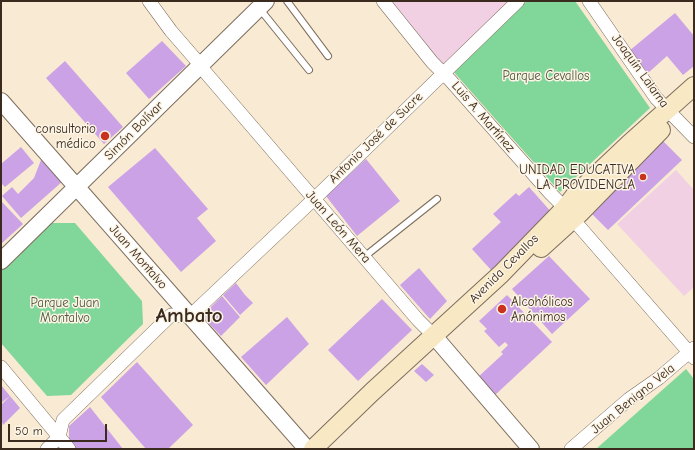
<!DOCTYPE html>
<meta charset="utf-8">
<style>
body{margin:0}
#map{position:relative;width:695px;height:450px;overflow:hidden;background:#f8ead3;font-family:"Comic Neue",sans-serif}
canvas{display:block}
.frame{position:absolute;inset:0;border:2px solid #3b2a1e;pointer-events:none}
.scale{position:absolute;left:8px;top:424px;width:99px;height:18px;box-sizing:border-box;border:2px solid #3b2a1e;border-top:0;padding-left:5px;font-size:12px;line-height:14px;white-space:nowrap;color:#3b2a1e;-webkit-text-stroke:3px #fcf5e5;paint-order:stroke}
</style>
<div id="map">
<canvas width="695" height="450"></canvas>
<div class="frame"></div>
<div class="scale">50 m</div>
</div>
<script>
const ctx = document.querySelector('canvas').getContext('2d');
ctx.lineJoin = 'round';
function paint(path, color) { ctx.fillStyle = color; ctx.fill(path, 'evenodd'); }
const poly = rows => new Path2D(rows.map(r => 'M' + r).join(''));
function strokePath(path, color, width, dash) { ctx.strokeStyle = color; ctx.lineWidth = width; ctx.lineCap = dash ? 'butt' : 'round'; ctx.setLineDash(dash || []); ctx.stroke(path); }
function drawText(font, color, halo, rows, align = 'center') {
  ctx.font = font + ' "Comic Neue",sans-serif'; ctx.lineWidth = 3; ctx.setLineDash([]); ctx.textBaseline = 'middle'; ctx.strokeStyle = halo; ctx.fillStyle = color; for (const [text, x, y, turn = 0] of rows) {
    ctx.save(); ctx.translate(x, y); ctx.rotate((+turn || 0) * Math.PI / 180); ctx.textAlign = isNaN(turn) ? turn : align; if (halo) ctx.strokeText(text, 0, 0); ctx.fillText(text, 0, 0); ctx.restore();
  }
}
paint(poly([
 [390,1,513,1,444,66],
 [676,170,694,190,694,287,684,296,617,224]
]), '#f1d0e3');
paint(poly([
 [527,1,575,1,650,108,560,192,452,70],
 [51,223,75,223,142,301,143,324,71,395,47,396,1,343,1,269],
 [686,369,694,379,694,449,596,449]
]), '#81d699');
paint(poly([
 [675,13,694,36,694,66,683,75,667,56,648,73,629,51],
 [162,41,186,66,149,99,126,73],
 [65,61,123,127,104,144,46,78],
 [663,141,682,160,608,230,589,211],
 [21,147,34,163,5,187,1,183,1,164],
 [155,148,208,209,197,218,216,241,181,272,108,187],
 [366,159,400,201,357,236,326,196],
 [41,160,63,181,21,218,2,196,12,187,18,194,34,178],
 [529,187,553,214,491,270,472,249,501,222,493,214,516,193,519,196],
 [1,201,23,224,1,244],
 [549,256,590,299,552,334,512,289],
 [419,268,447,301,430,319,400,285],
 [236,283,245,295,253,303,240,315,223,295],
 [507,295,552,342,494,396,477,378,503,354,501,352,508,345,505,342,499,347,484,331,487,329,479,321],
 [222,296,240,317,221,336,202,316],
 [382,299,412,330,358,381,328,350],
 [287,317,309,344,266,385,241,357],
 [137,362,193,425,168,449,146,449,101,397],
 [422,364,434,375,426,382,414,371],
 [1,385,10,396,1,403],
 [10,396,20,408,3,425,1,419,1,405],
 [90,407,123,449,74,449,69,443,69,426]
]), '#cba2e6');
const service = poly([
 [287,1,328,56],
 [259,8,309,70],
 [364,257,437,199]
]);
const minor = poly([
 [149,1,171,31,197,61,200,66,418,320,434,336],
 [383,1,432,62,450,80,550,193,565,208,578,225,694,358],
 [589,1,656,98,694,137],
 [1,367,69,449],
 [47,449,59,437,63,420,171,315,190,316,314,199,518,1],
 [571,449,629,399,659,378,694,348]
]);
const tertiary = poly([
 [1,101,307,449],
 [1,261,266,1],
 [434,336,531,449]
]);
const secondary = poly([
 [541,248,573,219,579,214,661,130],
 [313,449,372,392,501,274,565,208,575,195,629,144,694,86]
]);
strokePath(service, '#7d6d5d', 8);
strokePath(minor, '#7d6d5d', 14);
strokePath(tertiary, '#7d6d5d', 18);
strokePath(secondary, '#7d6d5d', 20);
strokePath(service, '#fff', 6);
strokePath(minor, '#fff', 13);
strokePath(tertiary, '#fff', 16);
strokePath(secondary, '#f8e8c3', 18);
for (const [x, y, r, color] of [
 [105,136,5,"#c8321e"],
 [643,177,4,"#c8321e"],
 [502,309,5,"#c8321e"]
]) { const dot = new Path2D(); dot.arc(x, y, r, 0, 2 * Math.PI); ctx.fillStyle = color; ctx.fill(dot); strokePath(dot, '#fcf5e5', 1.5); }
drawText('13px', '#3b2a1e', '#fcf5e5', [
 ["Joaquín Lalama",640,71,54],
 ["Luis A. Martínez",483,117,49],
 ["Simón Bolívar",134,131,-45],
 ["Antonio José de Sucre",376,138,-44],
 ["Juan León Mera",338,227,49],
 ["Juan Montalvo",138,257,49],
 ["Avenida Cevallos",504,269,-45],
 ["Juan Benigno Vela",633,399,-39]
]);
drawText('13px', '#4c553d', '#fcf5e5', [
 ["Parque Cevallos",546,76],
 ["Parque Juan",65,303],
 ["Montalvo",65,318]
]);
drawText('13px', '#3b2a1e', '#fcf5e5', [
 ["consultorio",96,129],
 ["médico",96,144],
 ["UNIDAD EDUCATIVA",635,170],
 ["LA PROVIDENCIA",635,185],
 ["Alcohólicos",511,302,"left"],
 ["Anónimos",511,317,"left"]
], 'right');
drawText('bold 21px', '#3b2a1e', '#fcf5e5', [
 ["Ambato",189,316]
]);
</script>
